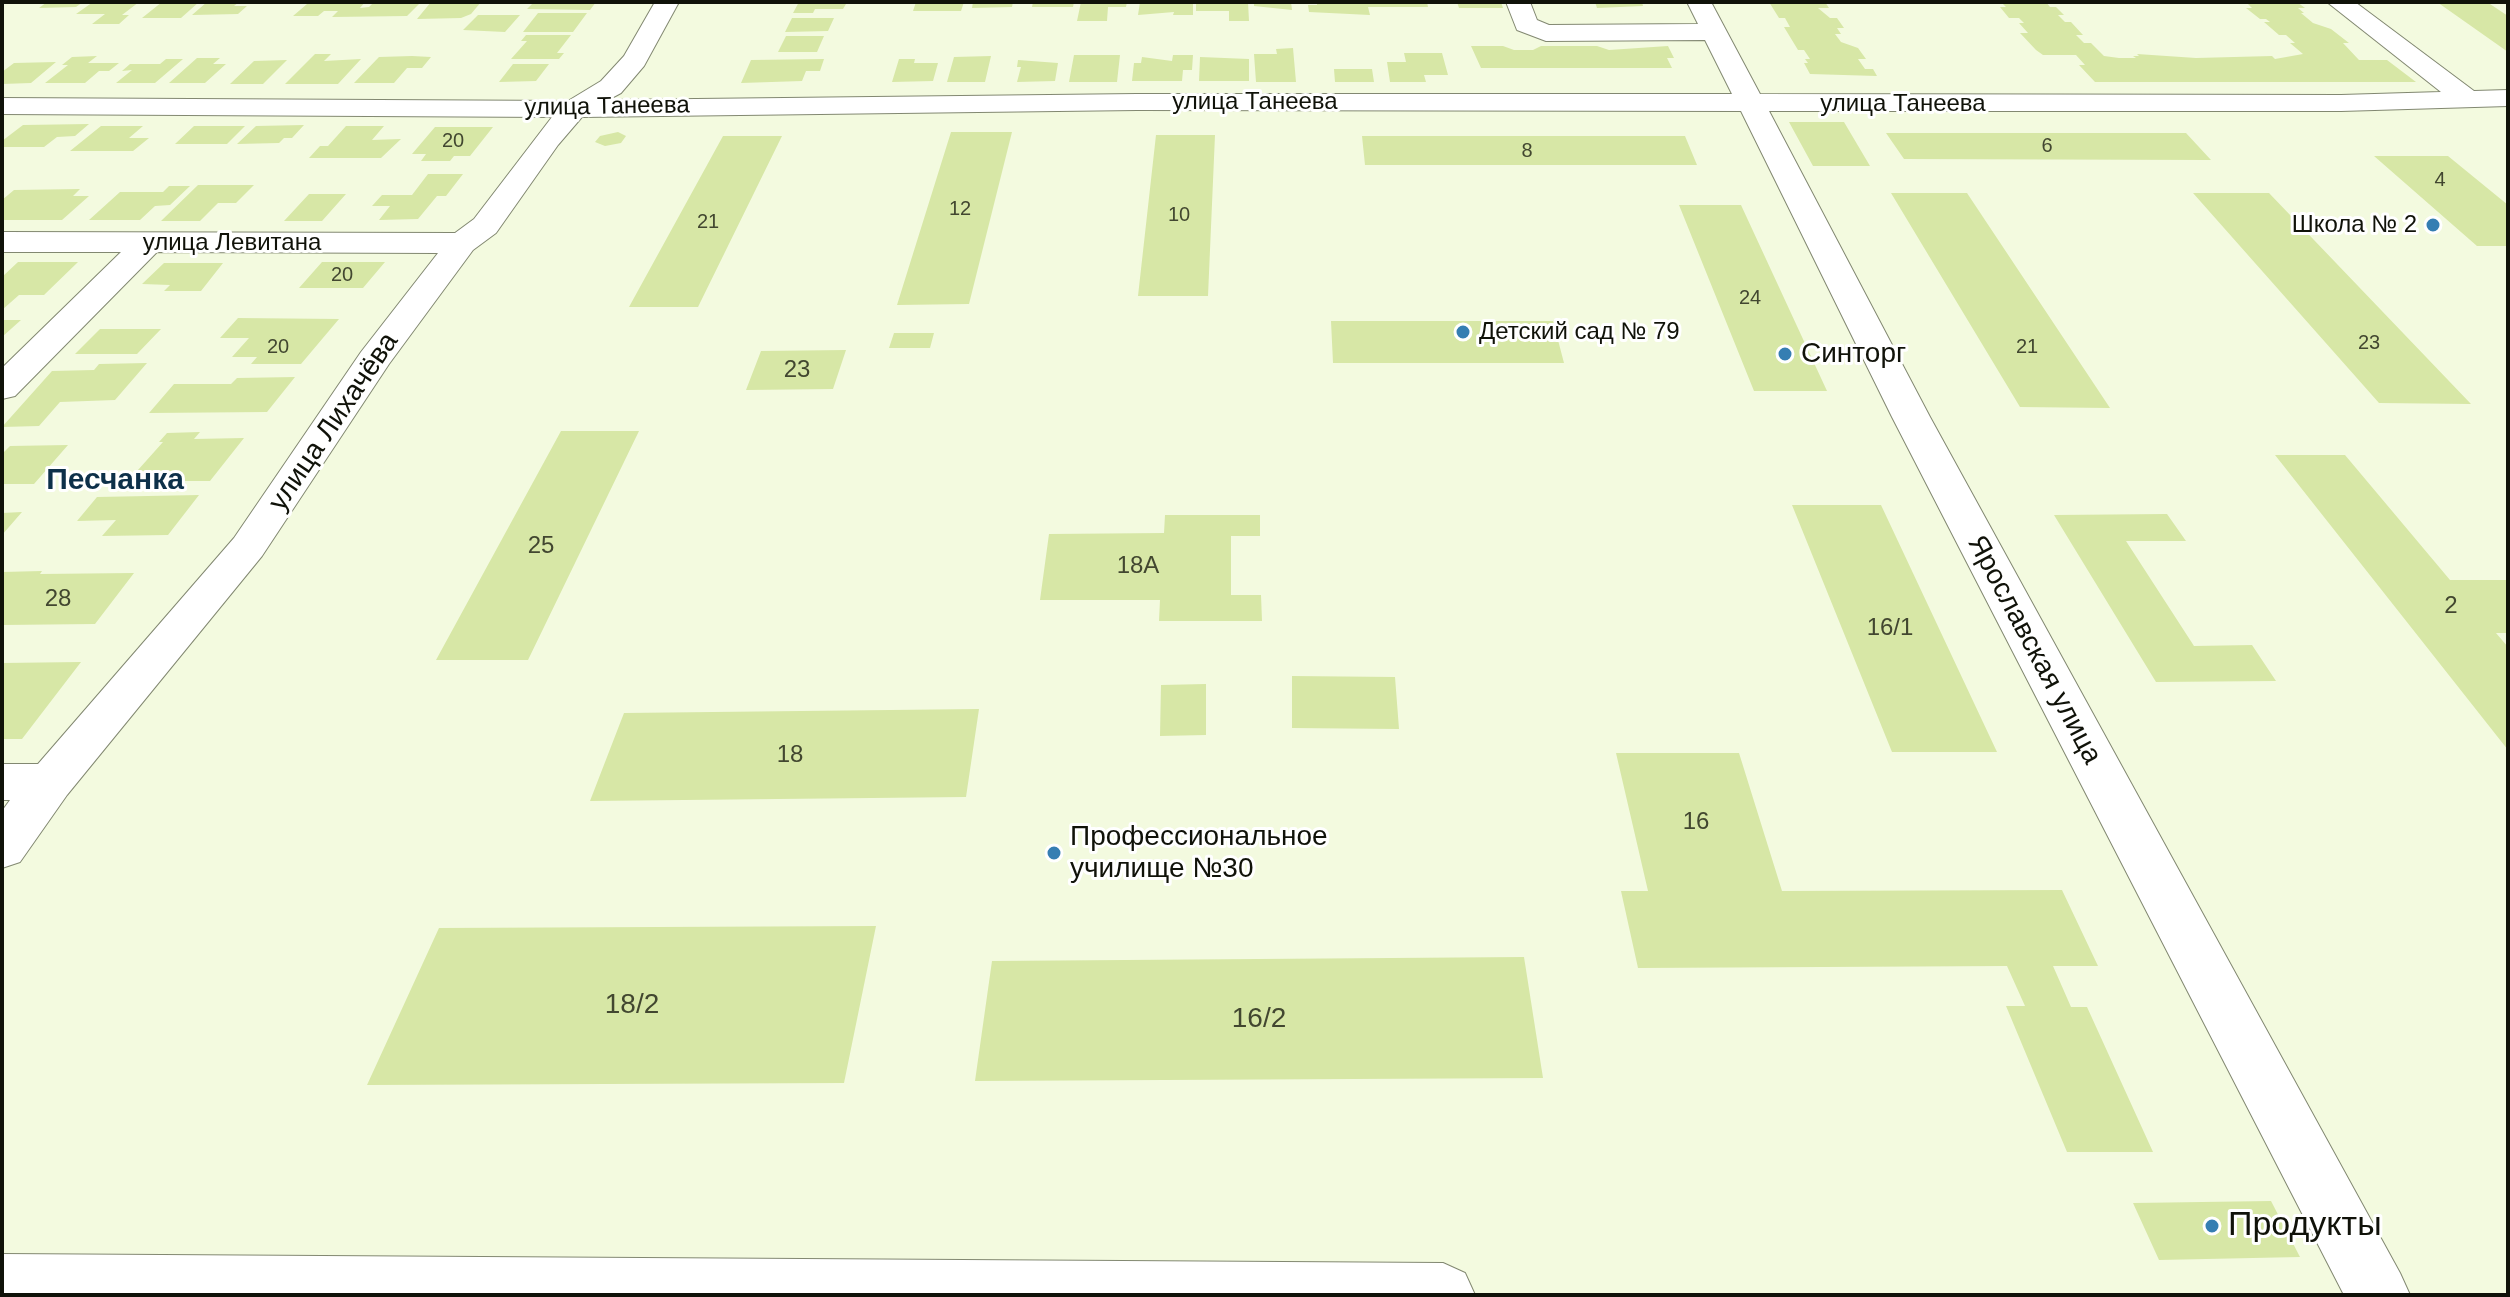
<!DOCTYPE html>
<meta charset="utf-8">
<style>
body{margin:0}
#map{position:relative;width:2510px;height:1297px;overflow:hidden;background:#f3fadf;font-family:Helvetica,sans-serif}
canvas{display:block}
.frame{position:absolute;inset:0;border:4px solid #101209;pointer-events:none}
</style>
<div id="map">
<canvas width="2510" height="1297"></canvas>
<div class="frame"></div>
</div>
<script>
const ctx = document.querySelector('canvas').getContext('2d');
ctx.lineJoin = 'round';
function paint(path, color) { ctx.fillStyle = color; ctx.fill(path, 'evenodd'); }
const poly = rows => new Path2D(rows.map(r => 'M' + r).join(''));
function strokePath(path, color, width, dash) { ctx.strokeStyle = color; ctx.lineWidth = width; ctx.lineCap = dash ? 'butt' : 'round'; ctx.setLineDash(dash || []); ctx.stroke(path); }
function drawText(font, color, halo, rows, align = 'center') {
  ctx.font = font + ' Helvetica,sans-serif'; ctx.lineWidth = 6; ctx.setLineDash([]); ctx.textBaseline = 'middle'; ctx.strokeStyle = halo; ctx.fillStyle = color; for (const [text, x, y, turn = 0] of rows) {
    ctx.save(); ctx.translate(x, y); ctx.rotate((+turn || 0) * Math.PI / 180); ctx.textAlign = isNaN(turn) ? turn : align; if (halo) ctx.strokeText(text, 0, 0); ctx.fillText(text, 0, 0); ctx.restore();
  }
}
paint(poly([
 [47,2,83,2,76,7,39,8],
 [93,2,139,2,122,15,129,15,119,24,92,24,105,14,76,14],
 [162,2,199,2,181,18,142,18],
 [207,2,239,2,234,6,247,6,238,14,192,15],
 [365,2,360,8,369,7,374,2,421,2,407,16,332,17,338,11,324,11,318,16,293,16,307,4],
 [431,2,481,2,471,14,461,18,417,19],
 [534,2,596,2,590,10,527,9],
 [799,2,842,2,846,4,843,9,815,9,813,13,793,13],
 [916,2,964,2,961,11,913,11],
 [973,2,1013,2,1012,7,972,8],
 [1033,2,1074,2,1073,7,1032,7],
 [1081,2,1127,2,1126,7,1108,7,1107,21,1077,21],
 [1140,2,1193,2,1193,15,1173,15,1174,12,1138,15],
 [1196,2,1248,2,1249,21,1229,21,1229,11,1196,11],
 [1254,2,1291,2,1292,10,1254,6],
 [1317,2,1427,2,1428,7,1368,7,1370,15,1309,12,1308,5,1317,5],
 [1457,2,1501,2,1503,8,1459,8],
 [1595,2,1642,2,1643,6,1597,8],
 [1769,2,1825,2,1829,8,1818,8,1830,18,1837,18,1844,28,1837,28,1841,34,1835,34,1841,42,1858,48,1866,59,1858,59,1865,69,1873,69,1877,76,1810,74,1804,63,1808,63,1805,59,1810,59,1804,50,1798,50,1784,27,1790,27,1785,18,1779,18],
 [2001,2,2046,2,2050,7,2056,7,2064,15,2058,15,2065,22,2071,22,2083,35,2076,35,2084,43,2091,43,2104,56,2119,58,2136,58,2133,56,2139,56,2137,54,2196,58,2272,56,2275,59,2303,54,2290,43,2295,43,2286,35,2279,35,2264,22,2270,22,2266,19,2260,19,2246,8,2252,8,2246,2,2297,2,2305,8,2298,8,2304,13,2301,13,2313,23,2331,29,2349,43,2343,43,2359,60,2387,60,2416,82,2095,82,2079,65,2085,65,2076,55,2043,55,2036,50,2020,33,2028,33,2019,23,2024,23,2019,18,2009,18,2000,7,2006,7],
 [2437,2,2487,2,2508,16,2508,52],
 [538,13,587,13,573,32,523,32],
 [478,15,520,15,505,32,463,30],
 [792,18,834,18,828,31,785,32],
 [526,35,571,35,557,53,564,53,559,59,511,59,527,41,521,41],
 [786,36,824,36,817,52,778,52],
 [1471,46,1503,46,1514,50,1533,50,1541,46,1597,46,1609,50,1668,46,1674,58,1667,58,1672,68,1481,68],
 [1293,48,1296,82,1256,82,1254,54,1277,54,1276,49],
 [1404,53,1442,53,1448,75,1424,75,1426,82,1390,82,1387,62,1406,62],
 [315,54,331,54,324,61,361,59,338,84,285,84],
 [1074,55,1120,55,1117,82,1069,82],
 [1173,55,1193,55,1192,70,1183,70,1182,81,1132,81,1134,63,1141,63,1142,57,1172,61],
 [97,56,88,63,119,63,109,71,99,71,85,83,45,83,68,65,62,65,72,57],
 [991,56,985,82,947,82,954,57],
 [379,57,412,56,431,57,422,68,407,68,394,83,354,83],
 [1200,57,1249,59,1249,81,1199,81],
 [197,58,220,58,213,64,226,64,205,83,169,83],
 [166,59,183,59,155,83,116,83,132,70,122,71,130,64,160,64],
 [824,59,820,71,806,71,802,81,741,83,751,60],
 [899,59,915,59,914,63,938,63,933,81,892,82],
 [287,60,263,84,230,84,254,61],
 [1018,60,1058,63,1055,81,1017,82,1021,67,1017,67],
 [56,62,31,83,2,84,2,72,14,63],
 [513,64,549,64,536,81,499,82],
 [1334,69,1372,69,1374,82,1335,82],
 [1789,122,1844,122,1870,166,1813,166],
 [89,124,75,136,57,137,44,147,2,147,2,141,23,125],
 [304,125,292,138,284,138,279,143,237,144,256,126],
 [101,126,143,126,129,138,149,138,133,151,70,151],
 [194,126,245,126,227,144,175,144],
 [346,126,384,126,372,140,401,139,381,158,309,158,320,146,328,146],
 [435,127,493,127,470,156,454,156,450,161,421,161,426,154,412,154],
 [618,132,626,136,621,143,605,146,595,142,600,136],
 [951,132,1012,132,969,304,897,305],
 [1886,133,2186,133,2211,160,1904,159],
 [1156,135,1215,135,1208,296,1138,296],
 [723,136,782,136,698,307,629,307],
 [1362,136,1685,136,1697,165,1365,165],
 [2374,156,2448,156,2508,205,2508,246,2477,246],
 [428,174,463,174,446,196,437,196,418,219,379,220,390,206,372,206,382,195,412,195],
 [198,185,254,185,236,203,218,203,200,221,161,221],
 [169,186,190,186,170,205,155,206,140,220,89,220,120,192,163,192],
 [80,189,73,196,89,196,62,220,2,220,2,200,14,190],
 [1891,193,1967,193,2110,408,2020,407],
 [2193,193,2269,193,2471,404,2379,403],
 [309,194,346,194,322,221,284,221],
 [1679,205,1741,205,1827,391,1754,391],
 [18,262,78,262,44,295,19,295,2,310,2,277],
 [322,262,385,262,363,288,299,288],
 [164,263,223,263,201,291,164,291,170,285,142,284],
 [238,318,339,319,301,364,251,364,257,357,232,357,249,338,220,338],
 [2,320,21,320,2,337],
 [1331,321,1553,321,1564,363,1333,363],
 [100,329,161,329,137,354,75,354],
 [894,333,934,333,930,348,889,348],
 [846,350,833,389,746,390,761,351],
 [147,363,115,400,60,402,39,426,2,427,52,371,94,370,99,364],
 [295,377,267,412,149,413,174,384,231,384,237,378],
 [561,431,639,431,528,660,436,660],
 [200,432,194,439,244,438,210,481,171,481,164,489,121,489,163,442,159,442,167,433],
 [68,445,34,484,2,484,2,454,10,446],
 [2275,455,2345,455,2450,580,2508,580,2508,633,2496,633,2508,647,2508,750],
 [199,495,168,535,102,536,116,520,77,521,97,497],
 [1792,505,1881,505,1997,752,1892,752],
 [22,512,2,535,2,513],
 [2167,514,2186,541,2126,541,2194,646,2252,645,2276,681,2156,682,2054,515],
 [1165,515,1260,515,1260,536,1231,536,1231,595,1261,595,1262,621,1159,621,1160,600,1040,600,1049,534,1164,533],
 [42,571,40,574,134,573,95,624,2,625,2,572],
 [81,662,22,739,2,739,2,663],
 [1292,676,1395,677,1399,729,1292,728],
 [1206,684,1206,735,1160,736,1161,685],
 [979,709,966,797,590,801,624,713],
 [1616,753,1739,753,1782,891,2062,890,2098,966,2053,966,2071,1007,2087,1007,2153,1152,2067,1152,2006,1006,2025,1006,2007,966,1638,968,1621,891,1648,891],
 [876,926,844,1083,367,1085,439,928],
 [1524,957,1543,1078,975,1081,992,961],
 [2271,1201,2300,1257,2159,1260,2133,1203]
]), '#d7e7a6');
const minor = poly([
 [655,2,679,2,644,66,621,93,608,100,1137,94,1732,94,1705,40,1546,41,1517,30,1506,2,1530,2,1537,20,1549,25,1698,24,1687,2,1711,2,1760,94,2341,95,2441,92,2327,2,2355,2,2474,91,2508,90,2508,106,2341,111,1769,111,1930,417,2400,1273,2410,1295,2344,1295,1892,417,1741,111,1137,110,582,117,558,145,496,233,473,250,389,364,262,556,67,795,20,862,2,868,2,811,10,800,2,800,2,764,38,764,234,538,361,352,438,253,157,252,15,396,2,399,2,368,121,252,2,252,2,232,455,233,474,219,552,117,2,114,2,98,568,101,601,81,624,56,655,2],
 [2,1254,1443,1263,1465,1273,1475,1295,2,1295,2,1254]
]);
strokePath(minor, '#828871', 2);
paint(minor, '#fff');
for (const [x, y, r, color] of [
 [2433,225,8,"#357eb2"],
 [1463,332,8,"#357eb2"],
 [1785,354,8,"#357eb2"],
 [1054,853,8,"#357eb2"],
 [2212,1226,8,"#357eb2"]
]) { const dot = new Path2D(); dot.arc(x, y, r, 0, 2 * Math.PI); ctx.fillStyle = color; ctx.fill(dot); strokePath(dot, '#fff', 3); }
drawText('20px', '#424730', null, [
 ["20",453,141],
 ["6",2047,146],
 ["8",1527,151],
 ["4",2440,180],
 ["12",960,209],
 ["10",1179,215],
 ["21",708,222],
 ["20",342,275],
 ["24",1750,298],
 ["23",2369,343],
 ["20",278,347],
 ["21",2027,347]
]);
drawText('24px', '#101209', '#fff', [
 ["улица Танеева",1255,102],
 ["улица Танеева",1903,104],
 ["улица Танеева",607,107,-1],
 ["улица Левитана",232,243]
]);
drawText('24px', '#101209', '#fff', [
 ["Школа № 2",2417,225],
 ["Детский сад № 79",1479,332,"left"]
], 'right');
drawText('24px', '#424730', null, [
 ["23",797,370],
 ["25",541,546],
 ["18А",1138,566],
 ["28",58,599],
 ["2",2451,606],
 ["16/1",1890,628],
 ["18",790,755],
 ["16",1696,822]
]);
drawText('28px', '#101209', '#fff', [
 ["Синторг",1801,354],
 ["Профессиональное",1070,837],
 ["училище №30",1070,869]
], 'left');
drawText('28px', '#101209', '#fff', [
 ["улица Лихачёва",334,422,-56],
 ["Ярославская улица",2034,650,62]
]);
drawText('28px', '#424730', null, [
 ["18/2",632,1005],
 ["16/2",1259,1019]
]);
drawText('bold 30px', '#0d3049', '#fff', [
 ["Песчанка",115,481]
]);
drawText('34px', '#101209', '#fff', [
 ["Продукты",2228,1226]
], 'left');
</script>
